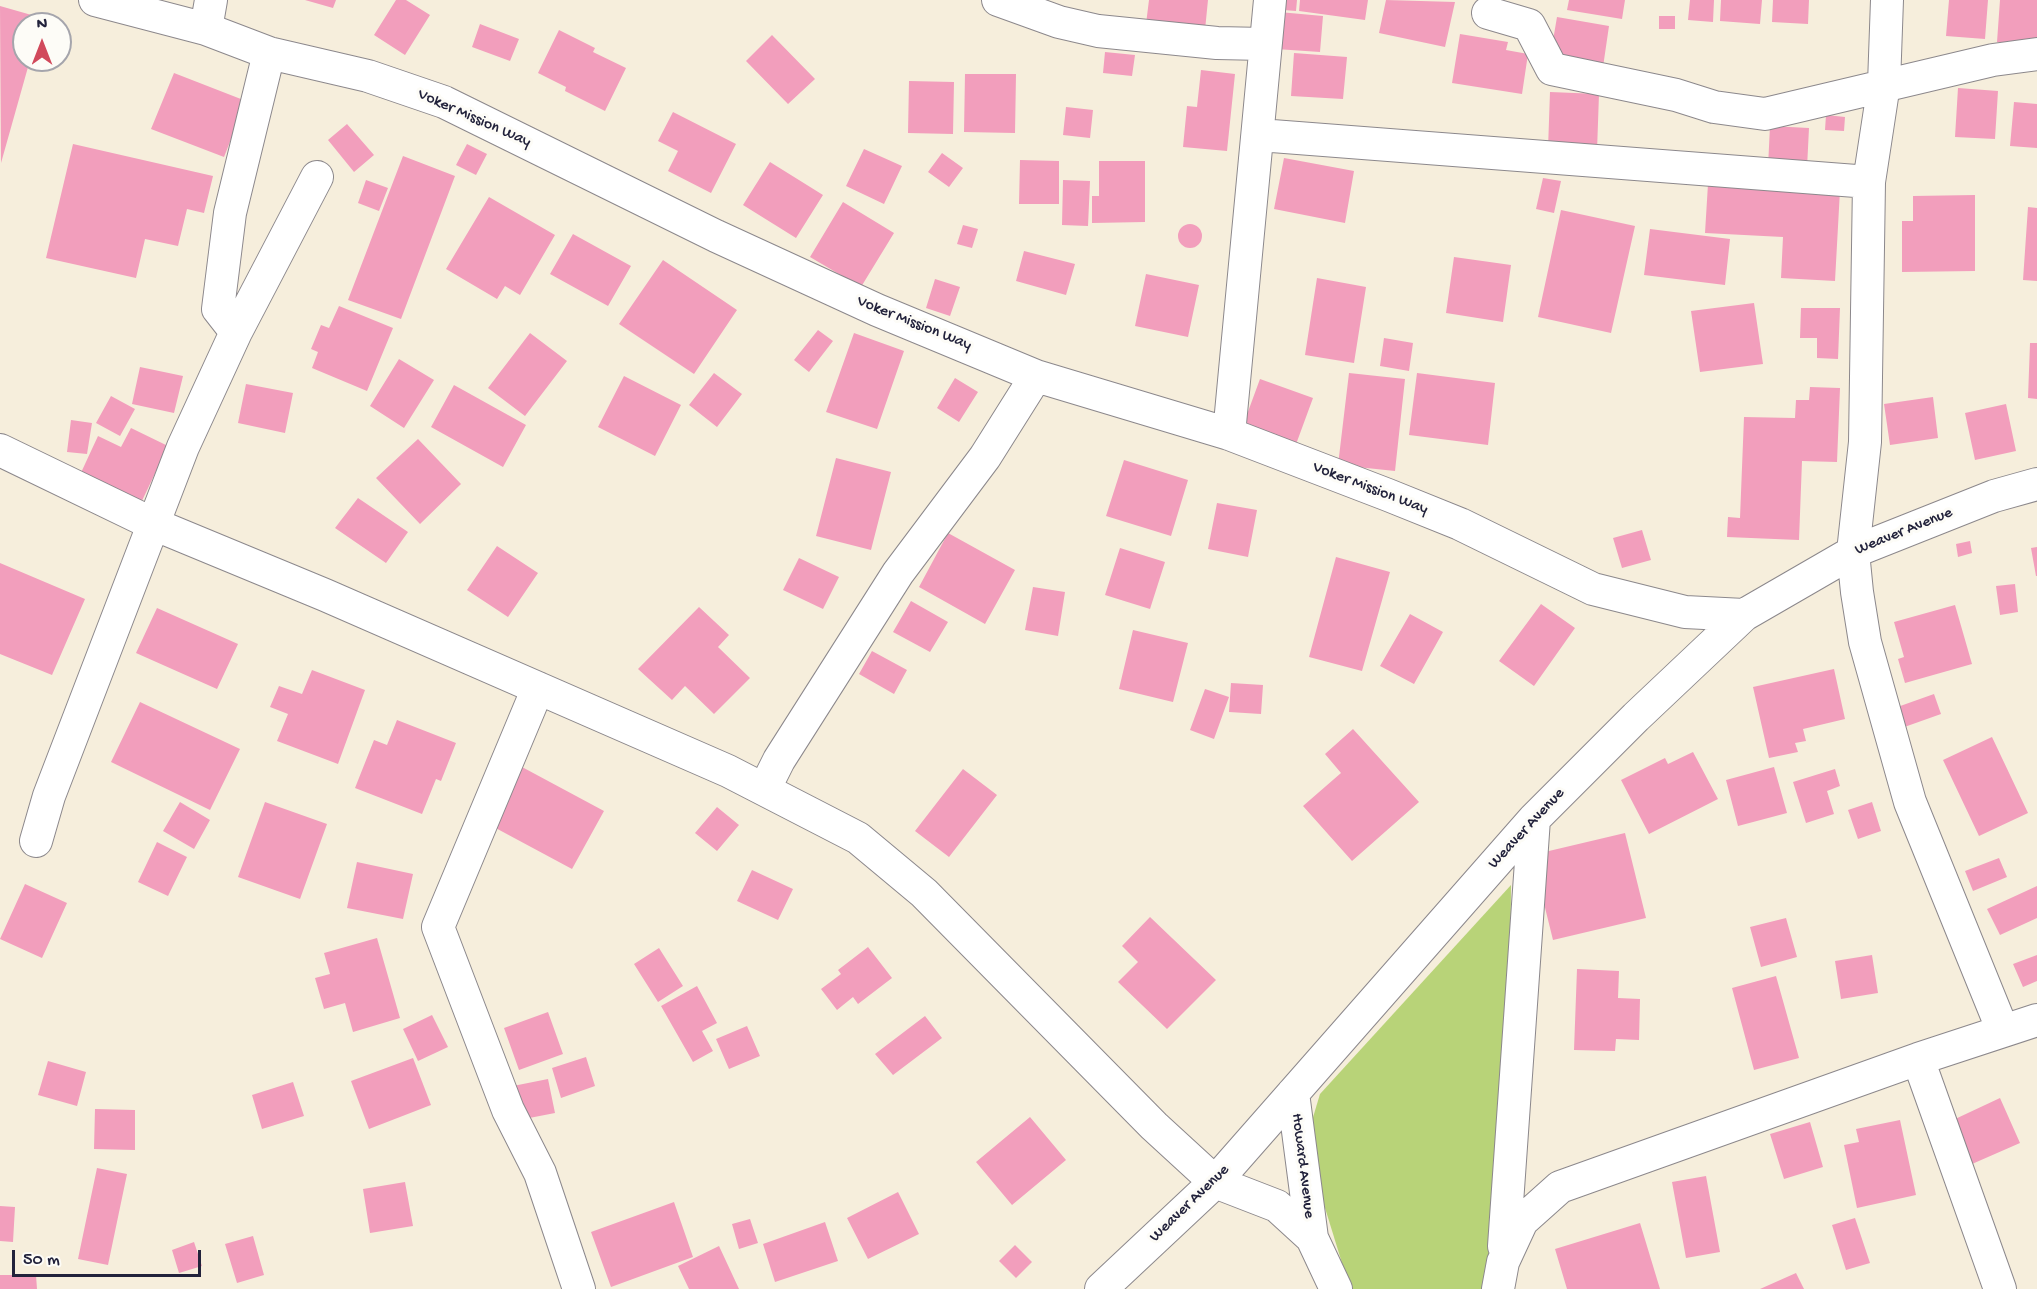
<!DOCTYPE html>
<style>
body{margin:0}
#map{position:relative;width:2037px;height:1289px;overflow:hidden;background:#f6eedc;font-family:"Gochi Hand",sans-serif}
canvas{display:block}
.north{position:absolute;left:12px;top:12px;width:60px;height:60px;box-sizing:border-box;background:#fdfcf7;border:2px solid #a5a5ac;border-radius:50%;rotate:0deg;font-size:16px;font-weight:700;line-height:24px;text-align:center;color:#22223b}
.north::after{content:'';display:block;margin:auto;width:21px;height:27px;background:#d1495b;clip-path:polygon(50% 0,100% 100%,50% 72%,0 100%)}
.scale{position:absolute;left:12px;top:1250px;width:189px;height:27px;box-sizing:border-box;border:3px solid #22223b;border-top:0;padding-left:8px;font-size:18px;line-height:21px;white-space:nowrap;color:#22223b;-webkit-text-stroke:4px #fdfcf7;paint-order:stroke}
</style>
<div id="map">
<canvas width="2037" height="1289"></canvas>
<div class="north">N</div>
<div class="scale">50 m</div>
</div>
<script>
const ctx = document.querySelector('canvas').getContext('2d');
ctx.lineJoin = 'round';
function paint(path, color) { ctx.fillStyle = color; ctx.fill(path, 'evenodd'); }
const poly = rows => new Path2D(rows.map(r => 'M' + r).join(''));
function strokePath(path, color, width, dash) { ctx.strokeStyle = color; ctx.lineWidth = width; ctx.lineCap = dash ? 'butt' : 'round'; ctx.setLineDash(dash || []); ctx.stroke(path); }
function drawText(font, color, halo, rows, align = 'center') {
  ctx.font = font + ' "Gochi Hand",sans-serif'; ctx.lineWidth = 6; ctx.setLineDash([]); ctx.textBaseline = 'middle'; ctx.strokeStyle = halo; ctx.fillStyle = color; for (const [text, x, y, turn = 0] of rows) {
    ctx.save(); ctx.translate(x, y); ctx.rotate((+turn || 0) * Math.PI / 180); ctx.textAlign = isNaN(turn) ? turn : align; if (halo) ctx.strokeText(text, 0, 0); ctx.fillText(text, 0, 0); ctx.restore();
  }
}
paint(poly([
 [1511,885,1510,1025,1486,1289,1350,1289,1309,1156,1311,1124,1320,1094]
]), '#b8d378');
paint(poly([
 [305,0,336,0,333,8],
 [396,0,406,0,430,15,405,55,374,35],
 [1149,0,1208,0,1205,30,1146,24],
 [1273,0,1297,0,1296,11,1272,9],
 [1300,0,1368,0,1365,20,1299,11],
 [1386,0,1455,2,1445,47,1379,33],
 [1569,0,1625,0,1622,19,1567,10],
 [1690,0,1714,0,1713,22,1688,20],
 [1721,0,1762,0,1760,24,1720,21],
 [1773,0,1809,0,1808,24,1772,22],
 [1949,0,1988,0,1985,39,1946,36],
 [2000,0,2037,0,2037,45,1997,42],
 [0,6,42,18,40,24,24,24,24,60,30,60,1,163],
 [1279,12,1323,16,1320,52,1276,49],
 [1659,16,1675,16,1675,29,1659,29],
 [1557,17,1609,26,1603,67,1550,58],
 [480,24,519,39,510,61,472,47],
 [559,30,595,48,593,52,626,68,605,111,565,91,566,87,538,73],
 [1460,34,1508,42,1506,50,1528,54,1522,94,1452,83],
 [772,35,815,79,788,104,746,61],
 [1105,52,1135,55,1132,76,1103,73],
 [1294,53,1347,57,1343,99,1291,96],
 [1201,70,1235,74,1227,151,1183,147,1187,106,1197,107],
 [174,73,246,101,224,157,151,129],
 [965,74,1016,74,1015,133,964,132],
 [909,81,954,82,953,134,908,133],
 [1958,88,1998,91,1995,139,1955,137],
 [1550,92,1599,94,1597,151,1548,149],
 [2014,102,2037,104,2037,148,2010,146],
 [1066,107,1093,110,1090,138,1063,135],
 [673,112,736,144,711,193,668,171,678,151,658,141],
 [1826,115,1845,117,1844,131,1825,130],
 [347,124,374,155,354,172,328,140],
 [1770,126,1809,128,1807,168,1768,167],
 [73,144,213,176,204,213,187,209,178,246,145,239,136,278,46,258],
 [467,144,487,154,476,175,456,165],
 [864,149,902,166,884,204,846,186],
 [942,153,963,168,949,187,928,172],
 [403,156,455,176,401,319,348,300],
 [1284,158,1354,171,1345,223,1274,209],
 [1020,160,1059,161,1059,204,1019,204],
 [1099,161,1145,161,1145,222,1092,223,1092,196,1099,196],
 [770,162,823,195,796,238,743,205],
 [1543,178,1561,181,1554,213,1536,209],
 [366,180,388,188,379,211,358,203],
 [1063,180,1090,181,1088,226,1062,225],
 [1708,184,1840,190,1835,281,1781,278,1783,237,1705,233],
 [1975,195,1975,271,1902,272,1902,221,1913,221,1913,196],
 [489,197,555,235,520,295,505,286,497,299,446,269],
 [843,202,894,233,861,287,810,257],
 [2028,207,2037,208,2037,281,2023,280],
 [1561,210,1635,226,1611,333,1538,317],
 '1178 236a12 12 0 1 1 24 0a12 12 0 1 1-24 0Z',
 [963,225,978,229,972,248,957,244],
 [1650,229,1730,239,1725,285,1644,275],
 [573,234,631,266,608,306,550,274],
 [1024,251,1075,264,1066,295,1016,281],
 [1454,257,1511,265,1503,322,1446,313],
 [663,260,737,310,694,374,619,324],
 [1146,274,1199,285,1188,337,1135,326],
 [1317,278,1366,287,1354,363,1305,355],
 [935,279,960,287,950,316,926,308],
 [1754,303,1763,364,1700,372,1691,311],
 [339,306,393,328,367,391,312,368,318,352,311,349,321,325,329,328],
 [1801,308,1840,308,1838,359,1817,358,1817,338,1800,338],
 [818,330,833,341,809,372,794,360],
 [530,333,567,361,525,416,488,388],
 [854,333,904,351,877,429,826,412],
 [1384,338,1413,343,1409,371,1380,366],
 [2030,343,2037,343,2037,399,2028,398],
 [399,359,434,380,404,428,370,406],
 [140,367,183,376,174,413,132,404],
 [714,373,742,394,717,427,689,405],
 [1349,373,1405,379,1395,471,1338,465],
 [1417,373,1495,383,1488,445,1409,435],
 [624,376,681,405,655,456,598,427],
 [955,378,978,392,959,422,937,408],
 [1260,379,1313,398,1295,447,1242,428],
 [246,384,293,393,285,433,238,423],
 [454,385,526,425,503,467,431,427],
 [1810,387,1840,388,1837,462,1802,461,1799,540,1727,537,1728,517,1740,518,1744,417,1795,418,1796,400,1809,400],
 [111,396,135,409,120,436,96,423],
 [1933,397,1938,438,1890,445,1884,404],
 [2006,404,2016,451,1975,460,1965,413],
 [71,420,92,423,87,454,67,452],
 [131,428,168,446,140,505,79,477,98,436,121,447],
 [418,439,461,484,420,524,376,478],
 [836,458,891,472,871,550,816,536],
 [1124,460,1188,480,1171,536,1106,516],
 [358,498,408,532,386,563,335,528],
 [1217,503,1257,510,1248,557,1208,549],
 [1642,530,1651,560,1622,568,1613,538],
 [948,533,1015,570,985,624,919,587],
 [1970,541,1972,553,1958,557,1956,544],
 [497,546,538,573,508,617,467,590],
 [2037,547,2037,576,2036,576,2031,548],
 [1120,548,1165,562,1150,609,1105,595],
 [1336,557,1390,572,1362,671,1309,657],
 [799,558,839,577,823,609,783,590],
 [0,563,85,599,52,675,0,654],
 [2015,584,2018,612,2000,615,1996,586],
 [1033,587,1065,592,1058,636,1025,630],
 [911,601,948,622,930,652,893,632],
 [1541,604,1575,628,1534,686,1499,661],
 [1955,605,1972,664,1905,683,1898,659,1904,657,1894,622],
 [699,607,729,635,718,647,750,678,714,714,685,686,672,700,638,669],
 [157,608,238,644,217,689,136,653],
 [1410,614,1443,632,1414,684,1380,666],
 [1133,630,1188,643,1173,702,1119,689],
 [872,651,907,670,894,694,859,674],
 [1834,669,1845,719,1803,729,1806,741,1795,743,1798,752,1769,758,1753,687],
 [312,670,365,690,338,764,277,741,288,714,270,707,279,686,302,694],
 [1231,683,1263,685,1261,714,1229,712],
 [1205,689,1229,697,1214,739,1190,730],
 [1934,694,1941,714,1896,730,1889,710],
 [140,702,240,749,210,810,111,762],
 [397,720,456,743,441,781,436,779,422,814,355,788,374,740,387,745],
 [1353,729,1419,802,1352,861,1303,806,1341,773,1325,754],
 [1992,737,2028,813,1979,836,1943,760],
 [1693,752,1718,799,1649,834,1621,780,1665,758,1668,764],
 [522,767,604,811,572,869,490,825],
 [1774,767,1787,813,1738,826,1726,780],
 [963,769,997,795,949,857,915,831],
 [1835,769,1840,786,1827,791,1834,814,1806,823,1793,782],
 [180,802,210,820,194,849,163,831],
 [265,802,327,824,300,899,238,877],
 [1872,802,1881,831,1858,839,1848,810],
 [717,807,739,825,717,851,695,833],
 [1625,833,1646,918,1553,940,1532,855],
 [157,842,187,857,168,896,138,882],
 [1999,858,2007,877,1973,891,1965,871],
 [357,862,413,874,403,919,347,908],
 [752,870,793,889,778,920,737,901],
 [25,884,67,903,42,958,0,939],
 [2037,886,2037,918,2000,935,1987,909],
 [1150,917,1216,980,1167,1029,1118,982,1138,962,1122,946],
 [1786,918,1797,957,1761,967,1750,927],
 [377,938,400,1018,353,1032,345,1003,324,1009,315,978,330,974,324,953],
 [868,947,892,978,858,1004,853,997,837,1010,821,989,841,974,838,970],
 [659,948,683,986,658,1002,634,964],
 [1872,955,1878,993,1841,999,1835,961],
 [2037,955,2037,981,2023,987,2013,964],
 [1577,969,1619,971,1618,998,1640,999,1639,1040,1616,1039,1615,1051,1574,1050],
 [1776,976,1799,1058,1754,1070,1732,988],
 [697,986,717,1023,702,1031,713,1051,693,1062,661,1006],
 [548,1012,563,1054,519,1070,504,1028],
 [432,1015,448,1047,418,1061,403,1029],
 [925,1016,942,1038,893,1075,875,1054],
 [747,1026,760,1056,729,1069,716,1039],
 [586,1057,595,1086,561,1098,552,1068],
 [413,1058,431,1105,369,1129,351,1081],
 [48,1061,86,1072,77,1106,38,1095],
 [548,1079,555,1113,519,1120,513,1086],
 [293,1082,304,1116,262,1129,252,1095],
 [2000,1098,2020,1143,1972,1164,1953,1120],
 [95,1109,135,1110,135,1150,94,1149],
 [1030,1117,1066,1160,1012,1205,976,1162],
 [1900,1120,1916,1195,1857,1208,1844,1145,1859,1142,1856,1129],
 [1810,1122,1823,1167,1784,1179,1770,1134],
 [97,1168,127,1174,108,1265,78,1259],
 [1706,1176,1720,1252,1686,1258,1672,1182],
 [405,1182,413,1226,370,1233,363,1189],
 [898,1192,919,1234,868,1259,847,1218],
 [674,1202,693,1257,611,1287,591,1232],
 [0,1206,15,1207,13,1242,0,1241],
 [1855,1218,1870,1263,1846,1270,1832,1225],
 [750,1219,758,1243,739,1249,732,1224],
 [825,1222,838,1261,775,1282,763,1244],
 [1640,1223,1660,1289,1567,1289,1555,1249],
 [253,1236,264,1275,237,1283,225,1244],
 [194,1242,202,1266,179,1273,172,1250],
 [1015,1245,1032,1262,1016,1278,999,1261],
 [719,1246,739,1289,689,1289,678,1266],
 [1796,1273,1804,1289,1760,1289],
 [0,1275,36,1275,37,1289,0,1289]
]), '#f29ebc');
const minor = poly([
 [95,0,206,29,269,53,368,76,444,102,716,236,877,310,1036,376,1229,434,1388,495,1460,524,1593,589,1685,612,1744,615],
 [998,0,1059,22,1098,31,1217,43,1264,44],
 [1887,0,1884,84,1869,182,1865,442,1853,552,1857,592,1865,642,1910,802,2003,1031],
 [1488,13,1529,25,1552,69,1676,95,1714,107,1765,114,1993,60,2037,54],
 [206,29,211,0],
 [1259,135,1869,182],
 [236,332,218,309,230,213,269,53],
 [1229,434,1270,0],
 [0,450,151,523,325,595,728,771,858,838,924,893,1154,1126,1215,1182,1277,1206,1312,1238],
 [538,688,438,927,508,1110,540,1173,579,1289],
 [765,788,779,760,898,573,985,457,1036,376],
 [36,841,49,796,183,447,236,332,317,177],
 [1918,1059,2000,1289],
 [1293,1093,1312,1238,1336,1289],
 [1504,1246,1534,819],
 [1101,1289,1215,1182,1534,819,1636,717,1744,615,1853,552,1994,496,2037,484],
 [1498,1289,1503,1262,1522,1221,1560,1187,1918,1059,2037,1020]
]);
strokePath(minor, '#8c888c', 34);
strokePath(minor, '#fff', 32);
drawText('16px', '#22223b', '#fdfcf7', [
 ["Voker Mission Way",474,119,24],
 ["Voker Mission Way",914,324,22],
 ["Voker Mission Way",1370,489,21],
 ["Weaver Avenue",1904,532,-22],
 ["Weaver Avenue",1527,829,-47],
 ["Howard Avenue",1302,1166,83],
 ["Weaver Avenue",1190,1204,-44]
]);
</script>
